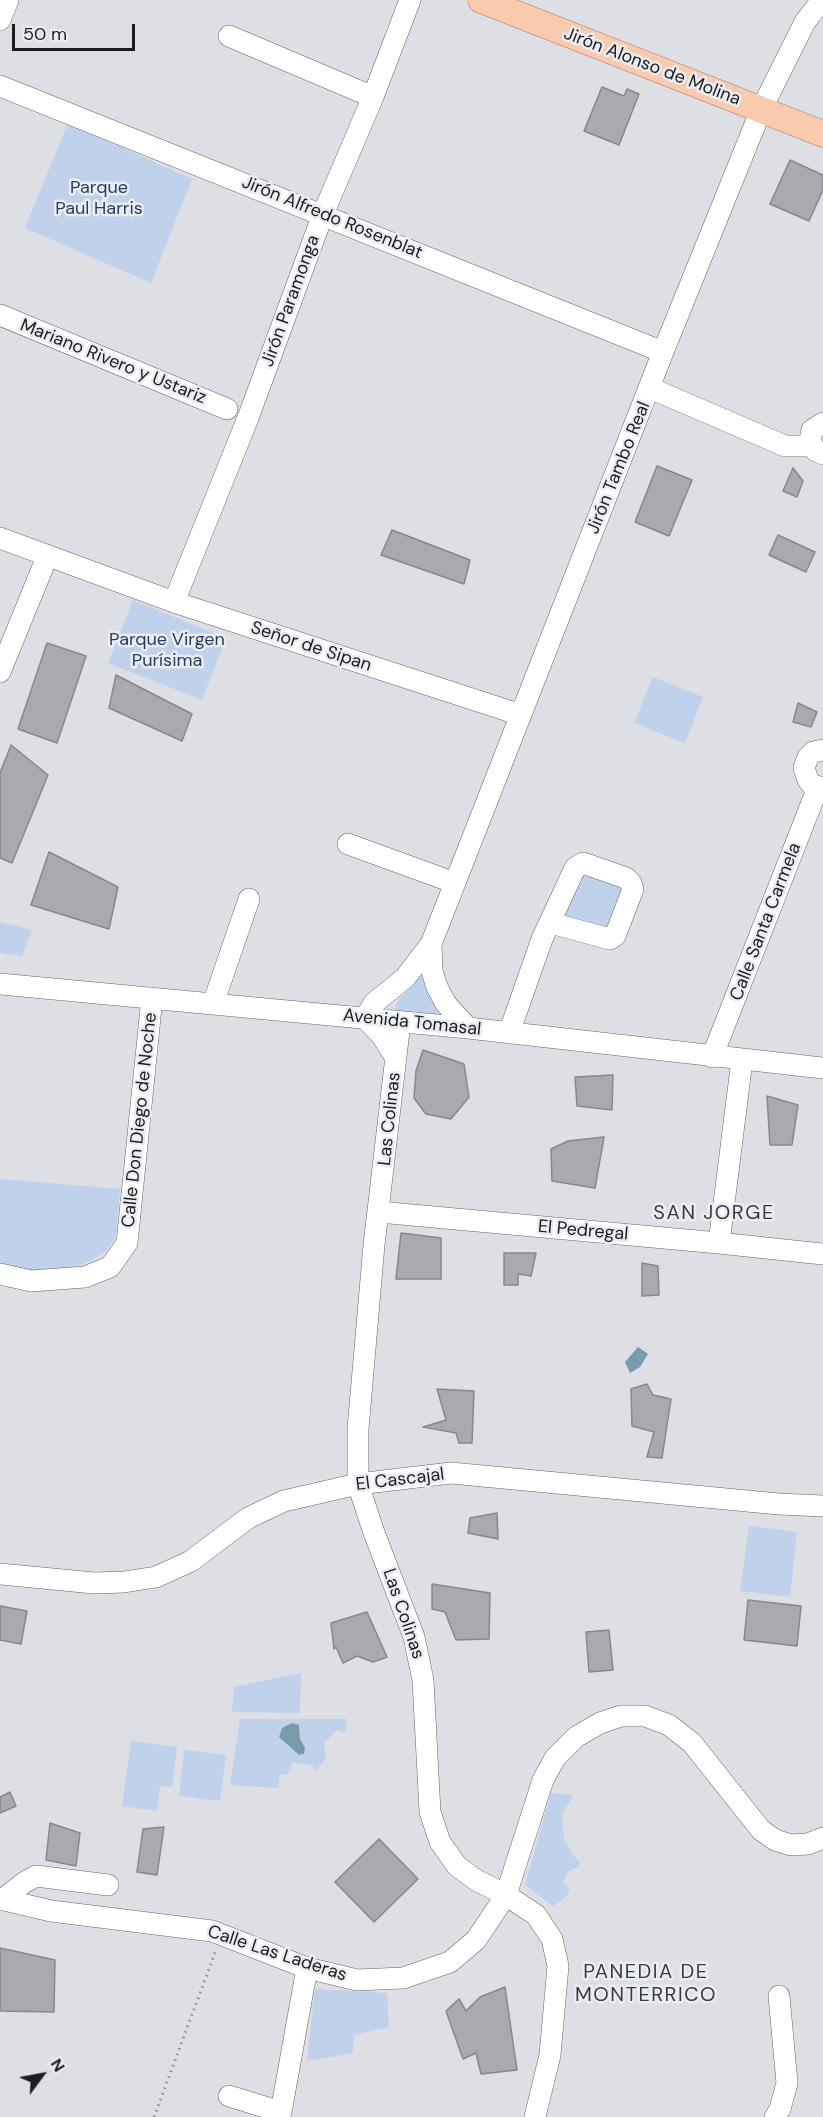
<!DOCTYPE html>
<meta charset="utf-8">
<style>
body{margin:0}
#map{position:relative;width:823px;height:2117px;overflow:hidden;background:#dddfe4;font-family:"DM Sans",sans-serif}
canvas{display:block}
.north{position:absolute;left:12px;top:2045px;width:60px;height:60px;-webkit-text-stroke:4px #eaedf1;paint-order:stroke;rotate:58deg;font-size:16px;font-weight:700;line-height:24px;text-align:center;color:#1c1d1f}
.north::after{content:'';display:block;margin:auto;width:21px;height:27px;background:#1c1d1f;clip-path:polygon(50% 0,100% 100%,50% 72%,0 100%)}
.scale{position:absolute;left:12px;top:24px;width:123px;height:27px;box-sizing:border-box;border:3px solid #1c1d1f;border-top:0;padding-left:8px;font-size:18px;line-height:21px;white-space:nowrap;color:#1c1d1f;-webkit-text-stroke:4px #eaedf1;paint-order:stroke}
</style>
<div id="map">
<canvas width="823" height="2117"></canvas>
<div class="north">N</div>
<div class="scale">50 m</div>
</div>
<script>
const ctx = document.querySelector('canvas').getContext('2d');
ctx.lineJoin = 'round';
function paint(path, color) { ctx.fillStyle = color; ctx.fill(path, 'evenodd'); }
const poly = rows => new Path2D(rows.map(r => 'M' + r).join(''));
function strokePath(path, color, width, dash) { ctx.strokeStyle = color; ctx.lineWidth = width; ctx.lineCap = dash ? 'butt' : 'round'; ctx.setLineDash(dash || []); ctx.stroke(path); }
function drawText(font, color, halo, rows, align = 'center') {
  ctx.font = font + ' "DM Sans",sans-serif'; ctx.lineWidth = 5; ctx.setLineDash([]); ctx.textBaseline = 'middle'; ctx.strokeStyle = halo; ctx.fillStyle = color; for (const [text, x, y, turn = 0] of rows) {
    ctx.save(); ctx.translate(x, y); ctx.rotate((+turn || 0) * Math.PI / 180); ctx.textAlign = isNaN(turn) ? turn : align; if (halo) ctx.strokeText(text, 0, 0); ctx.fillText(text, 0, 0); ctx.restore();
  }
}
paint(poly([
 [68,123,192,179,151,283,25,228],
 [133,600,226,638,202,700,108,663],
 [653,677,703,697,685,743,634,723],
 [582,868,627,885,609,934,564,917],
 [0,922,32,930,22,956,0,953],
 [428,968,439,1007,434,1018,394,1012,397,1002],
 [0,1179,120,1189,116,1236,106,1251,90,1261,60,1273,0,1268],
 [749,1526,797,1532,790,1597,740,1591],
 [301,1673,300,1713,232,1712,234,1687],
 [240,1719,347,1719,345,1733,337,1730,324,1743,326,1759,315,1771,311,1765,292,1762,288,1775,280,1774,278,1788,230,1785],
 [299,1726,300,1739,305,1748,304,1754,299,1755,287,1745],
 [131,1741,177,1747,172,1787,160,1786,157,1811,122,1806],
 [184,1750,226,1755,220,1801,179,1796],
 [551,1793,573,1795,562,1815,564,1839,573,1855,580,1862,578,1867,568,1871,563,1882,570,1890,565,1898,553,1906,525,1885],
 [315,1989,387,1993,389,2027,354,2035,353,2053,307,2061]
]), '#c0d1eb');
paint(poly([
 [638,1347,648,1354,640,1367,630,1373,625,1362],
 [292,1723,299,1725,300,1739,305,1748,304,1754,299,1755,279,1737,282,1728]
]), '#7a9baa');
const building = poly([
 [602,87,624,96,627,89,639,94,619,145,584,131,602,87],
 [790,160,823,175,823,190,809,221,770,204,790,160],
 [657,466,692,480,669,536,635,522,657,466],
 [793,468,803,481,797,497,783,491,793,468],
 [392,530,470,560,464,584,381,555,392,530],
 [778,535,815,552,806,572,769,555,778,535],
 [47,643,86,656,57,743,18,729,47,643],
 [116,675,192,714,182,741,109,708,116,675],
 [798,703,817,712,811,727,793,722,798,703],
 [11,745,48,775,12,863,0,858,0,773,11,745],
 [49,852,118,887,109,929,31,905,49,852],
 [423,1050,464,1064,469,1097,451,1119,426,1114,414,1098,416,1071,423,1050],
 [613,1075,612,1110,577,1106,575,1077,613,1075],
 [767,1096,798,1105,792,1145,770,1145,767,1096],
 [604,1137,595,1188,552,1181,551,1149,568,1141,604,1137],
 [401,1233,441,1238,441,1279,396,1279,401,1233],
 [504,1253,536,1253,531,1276,518,1274,518,1285,504,1285,504,1253],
 [642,1263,658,1266,659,1295,642,1296,642,1263],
 [647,1384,653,1395,671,1399,662,1458,647,1457,654,1432,632,1426,631,1389,647,1384],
 [437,1389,474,1391,472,1443,459,1443,456,1433,423,1427,446,1420,437,1389],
 [497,1513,498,1539,468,1533,470,1518,497,1513],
 [432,1584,490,1593,489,1639,456,1640,445,1612,432,1609,432,1584],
 [748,1600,801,1606,797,1646,744,1640,748,1600],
 [0,1606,27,1611,21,1644,0,1640,0,1606],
 [367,1612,387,1657,373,1662,357,1656,343,1663,336,1647,334,1649,331,1623,367,1612],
 [609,1630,613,1670,589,1672,586,1632,609,1630],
 [10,1792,16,1806,0,1813,0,1797,10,1792],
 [50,1823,80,1833,76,1866,46,1860,50,1823],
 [164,1827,157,1875,137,1872,143,1829,164,1827],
 [379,1839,418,1879,374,1922,335,1882,379,1839],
 [0,1948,55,1960,54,2012,0,2011,0,1948],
 [505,1987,517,2070,481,2074,476,2053,463,2059,446,2011,459,1999,466,2011,480,1997,505,1987]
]);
paint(building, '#aba9ad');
strokePath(building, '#89878b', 1.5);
const minor = poly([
 [0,20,8,0],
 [229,36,373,97],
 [0,86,663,352],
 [0,315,227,409],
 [650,388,785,446,812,446],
 [823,423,812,430,810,441,816,451,823,454],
 [0,538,174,602,521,715],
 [174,602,248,418,323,214,373,97,410,0],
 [0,672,47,557],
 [823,750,813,752,808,757,804,768,808,780,812,785,823,788],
 [348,844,455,883],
 [431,944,432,971,437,987,446,1004,468,1028],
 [0,984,468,1028,823,1068],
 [213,1004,249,899],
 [400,1022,374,1245,358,1429,358,1484,373,1530,414,1637,423,1680,430,1812,440,1842,457,1866,476,1880,506,1895,536,1915,552,1939,558,1966,550,2055,535,2117],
 [509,1033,542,939,575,868,583,863,626,878,631,883,633,889,615,936,610,939,551,923],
 [712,1057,818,787],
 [396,1058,382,1036,365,1018,374,1003,405,978,431,944,663,352,761,110,805,22,822,0],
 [379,1212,719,1243,823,1254],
 [719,1243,742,1060],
 [0,1274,31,1281,85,1277,110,1267,127,1243,152,998],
 [0,1574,94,1583,124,1582,156,1577,191,1561,248,1518,284,1501,358,1484,451,1473,779,1504,823,1506],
 [0,1899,51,1911,212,1931,307,1968,357,1980,403,1978,450,1962,476,1940,506,1895,543,1780,555,1758,576,1737,600,1723,621,1716,645,1716,669,1725,692,1743,761,1830,775,1840,791,1845,808,1844,823,1838],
 [2,1900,25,1882,36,1876,108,1885],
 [229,2096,281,2112,307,1968],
 [775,2117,780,2109,787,2083,779,1996]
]);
const major = poly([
 [481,0,823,134]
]);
strokePath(minor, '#626468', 22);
strokePath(major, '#aa775a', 27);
strokePath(poly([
 [154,2117,216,1950]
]), '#919296', 3, [1.5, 4.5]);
strokePath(minor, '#fff', 21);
strokePath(major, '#facaaf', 26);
drawText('18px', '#1c1d1f', '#eaedf1', [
 ["Jirón Alonso de Molina",652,67,21],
 ["Jirón Alfredo Rosenblat",332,218,22],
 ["Jirón Paramonga",291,301,-70],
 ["Mariano Rivero y Ustariz",113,362,22],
 ["Jirón Tambo Real",619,468,-68],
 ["Señor de Sipan",311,647,18],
 ["Calle Santa Carmela",766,922,-69],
 ["Avenida Tomasal",412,1023,6],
 ["Las Colinas",390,1119,-84],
 ["Calle Don Diego de Noche",140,1120,-84],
 ["El Pedregal",583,1231,5],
 ["El Cascajal",400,1480,-7],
 ["Las Colinas",403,1614,71],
 ["Calle Las Laderas",277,1954,18]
]);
drawText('18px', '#263d63', '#eaedf1', [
 ["Parque",99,188],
 ["Paul Harris",99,209],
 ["Parque Virgen",167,640],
 ["Purísima",167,661]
]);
ctx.letterSpacing = '1.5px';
drawText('20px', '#393b3e', '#eaedf1', [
 ["SAN JORGE",714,1214],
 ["PANEDIA DE",646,1973],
 ["MONTERRICO",646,1996]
]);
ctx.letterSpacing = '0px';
</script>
